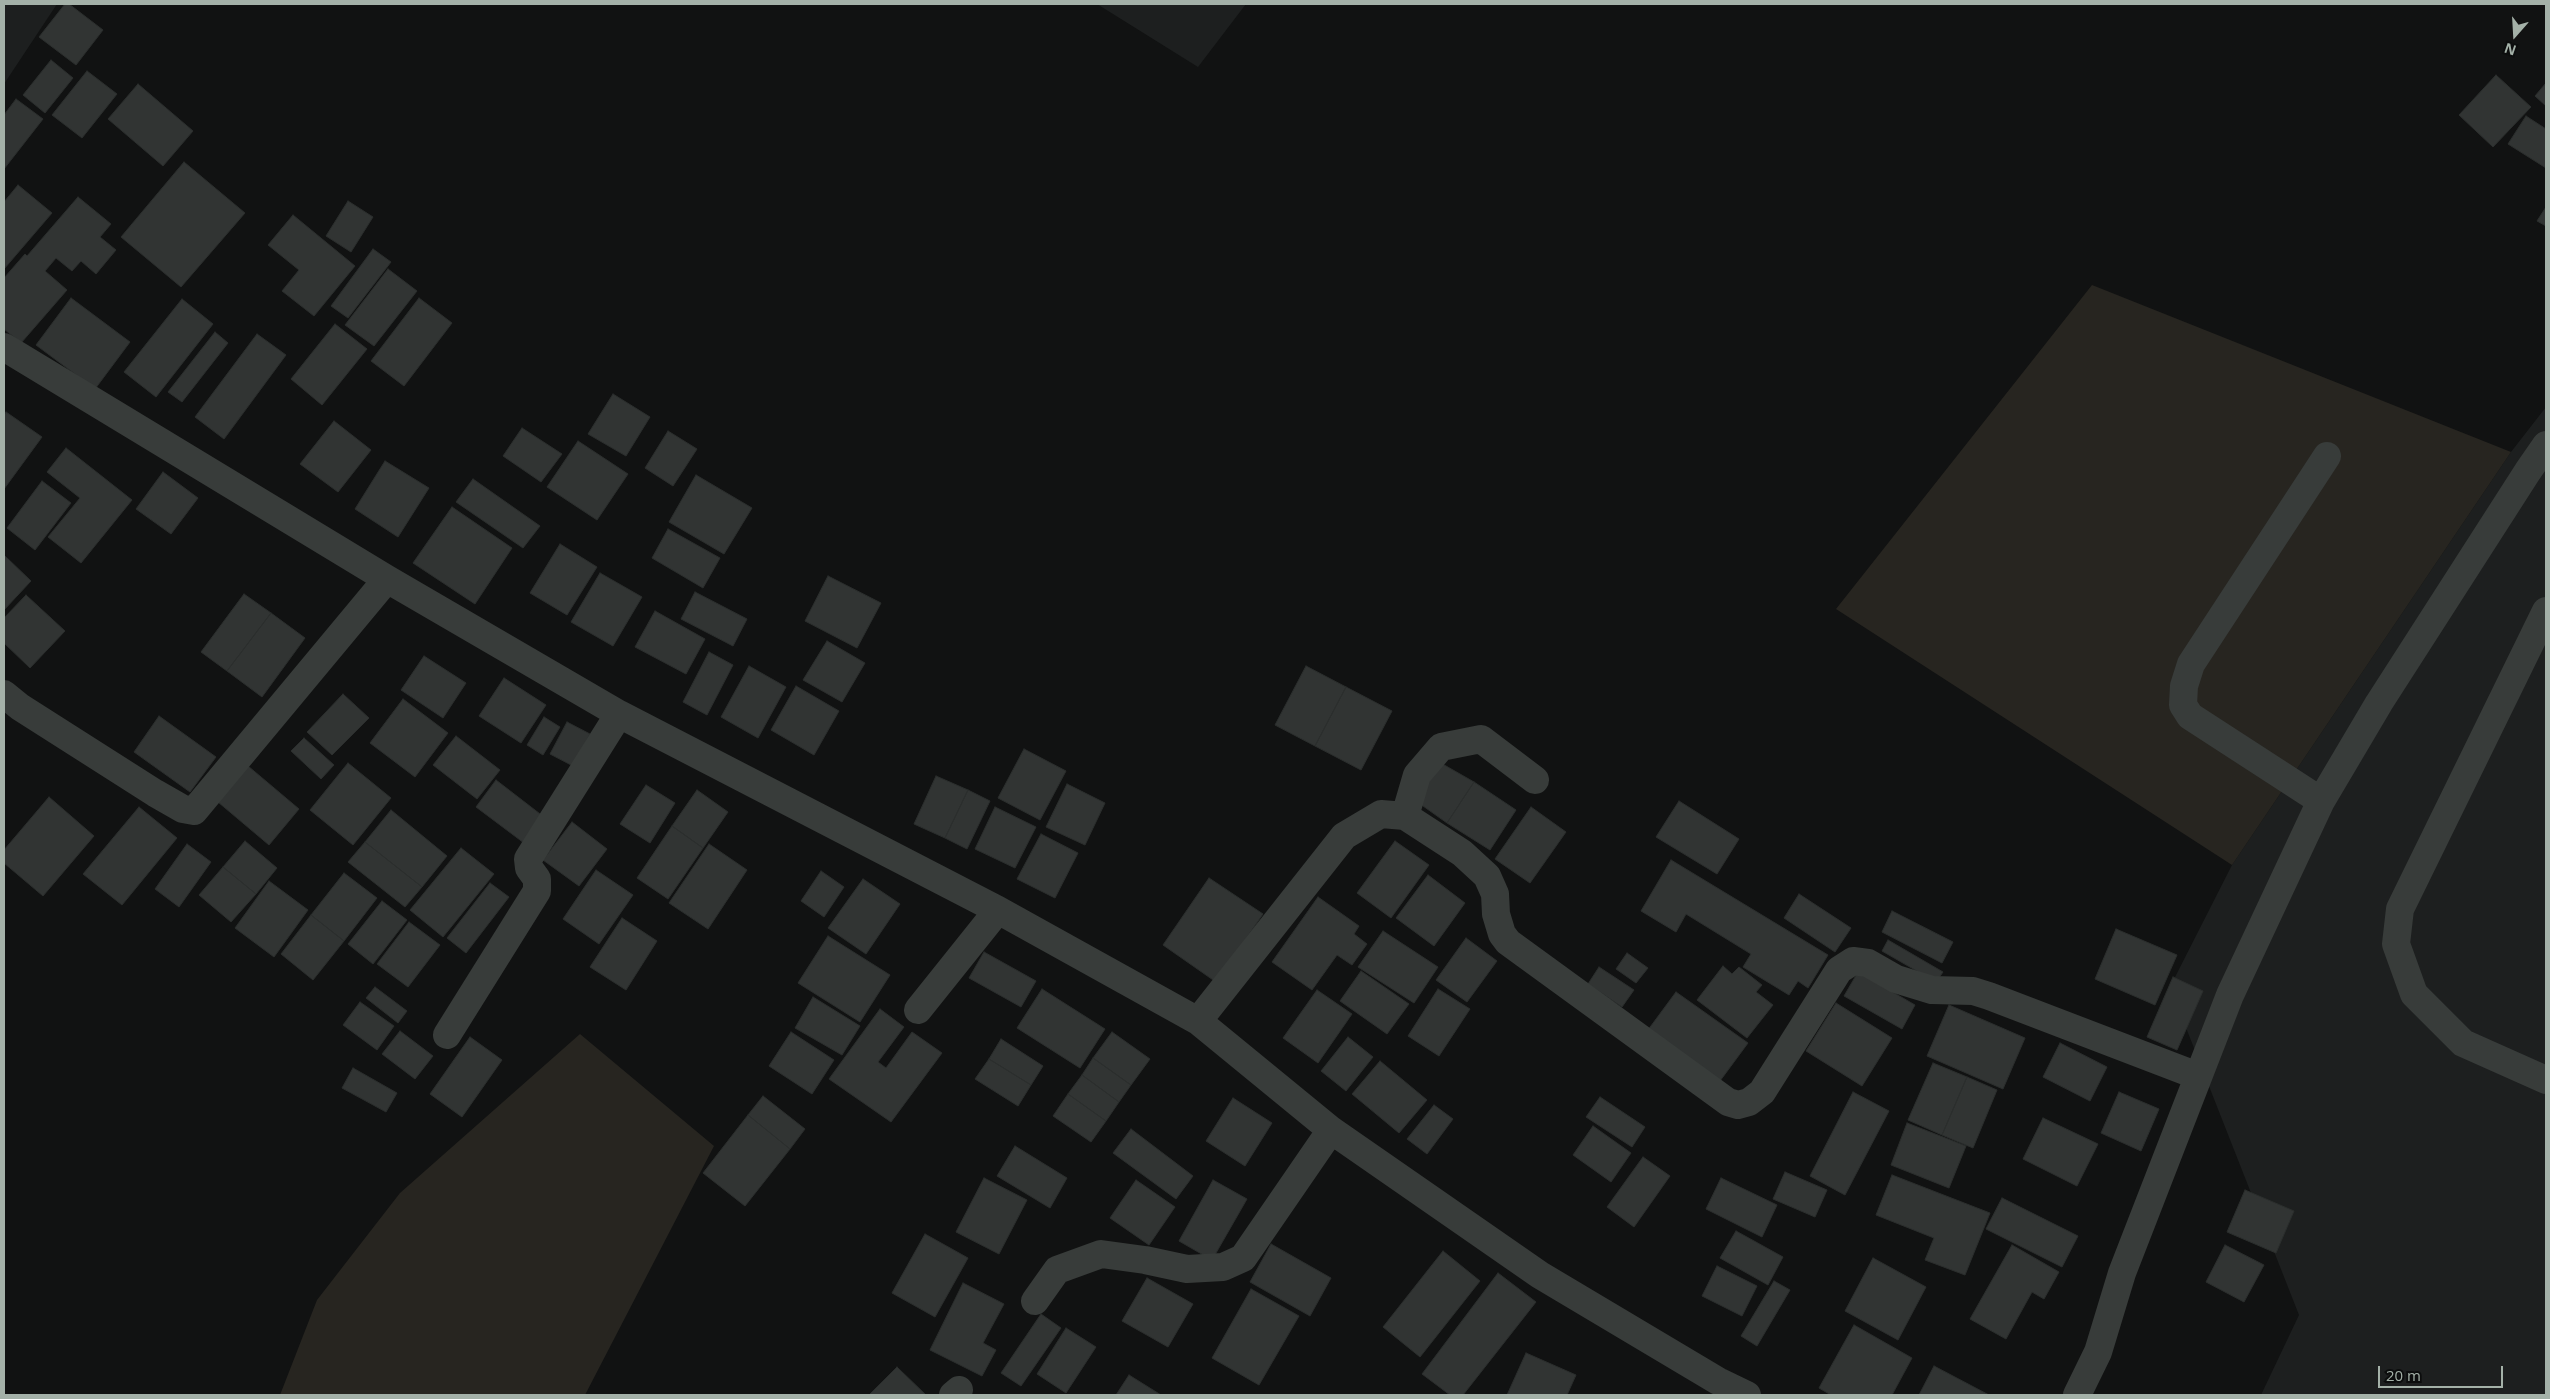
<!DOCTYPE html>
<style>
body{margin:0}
#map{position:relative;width:2550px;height:1399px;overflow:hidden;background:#111212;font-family:"Open Sans",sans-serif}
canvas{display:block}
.frame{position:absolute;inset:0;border:5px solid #a4b1a8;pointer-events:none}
.north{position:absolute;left:2490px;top:10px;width:50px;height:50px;-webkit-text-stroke:4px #0c0d0d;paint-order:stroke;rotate:199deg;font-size:14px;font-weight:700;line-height:20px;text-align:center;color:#a4b1a8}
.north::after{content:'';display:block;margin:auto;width:18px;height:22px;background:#a4b1a8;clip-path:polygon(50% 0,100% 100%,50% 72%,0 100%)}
.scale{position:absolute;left:2378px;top:1366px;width:125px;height:22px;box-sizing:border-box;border:2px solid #a4b1a8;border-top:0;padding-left:6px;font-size:15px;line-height:18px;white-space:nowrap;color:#a4b1a8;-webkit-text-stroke:4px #0c0d0d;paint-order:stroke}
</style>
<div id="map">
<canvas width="2550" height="1399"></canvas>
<div class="frame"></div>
<div class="north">N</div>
<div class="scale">20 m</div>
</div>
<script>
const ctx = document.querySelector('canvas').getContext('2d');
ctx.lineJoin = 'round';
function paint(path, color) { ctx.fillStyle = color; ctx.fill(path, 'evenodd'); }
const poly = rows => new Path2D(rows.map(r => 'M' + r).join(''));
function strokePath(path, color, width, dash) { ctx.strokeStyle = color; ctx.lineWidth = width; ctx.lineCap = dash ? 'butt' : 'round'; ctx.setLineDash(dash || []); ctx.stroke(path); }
paint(poly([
 [4,4,57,4,4,84],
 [1097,4,1246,4,1198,67],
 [2546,407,2546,1395,2261,1395,2299,1315,2170,987,2232,865,2511,452]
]), '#1d1f1f');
paint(poly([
 [2092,285,2511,452,2232,865,1836,609],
 [580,1034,714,1146,585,1395,280,1395,317,1300,400,1193]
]), '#272520');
const building = poly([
 [65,4,69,4,103,30,76,65,39,37,65,4],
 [51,60,73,78,45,113,23,95,51,60],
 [87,71,117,94,82,138,52,115,87,71],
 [2496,75,2531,107,2493,147,2459,115,2496,75],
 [2546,83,2546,106,2535,96,2546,83],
 [138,84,193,131,163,166,108,119,138,84],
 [16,99,43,119,4,169,4,115,16,99],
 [2526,116,2546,129,2546,168,2508,144,2526,116],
 [184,162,245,213,181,287,121,237,184,162],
 [18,185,52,213,4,269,4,202,18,185],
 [78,197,111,224,100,237,116,250,96,274,81,261,72,271,56,258,45,271,67,290,21,343,4,329,4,278,25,254,27,256,78,197],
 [348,201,373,217,351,252,326,236,348,201],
 [2546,207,2546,226,2537,221,2546,207],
 [293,215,355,266,314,316,282,291,299,270,268,245,293,215],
 [373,249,391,262,348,318,331,306,373,249],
 [388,269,417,291,374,346,345,325,388,269],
 [71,298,130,342,95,389,36,345,71,298],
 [419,298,452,323,404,386,371,361,419,298],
 [182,299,213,324,156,397,124,372,182,299],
 [335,324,367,349,322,405,291,379,335,324],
 [215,332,228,343,182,402,168,392,215,332],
 [257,334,286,355,224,439,195,417,257,334],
 [613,394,650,417,626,456,588,434,613,394],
 [6,412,42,437,4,489,4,415,6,412],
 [334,421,371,450,338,492,300,464,334,421],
 [522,428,562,454,541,482,503,456,522,428],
 [668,431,697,449,673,486,645,468,668,431],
 [578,441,628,474,597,520,547,487,578,441],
 [66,448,132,500,81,563,48,537,80,498,47,472,66,448],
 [385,461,429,488,398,537,355,509,385,461],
 [163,472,198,498,171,534,136,509,163,472],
 [696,475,752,508,724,554,669,522,696,475],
 [473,479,540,526,523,548,456,502,473,479],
 [42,481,71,503,35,550,7,528,42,481],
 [452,507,512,548,475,604,413,563,452,507],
 [668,529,720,558,703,588,652,558,668,529],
 [560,544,597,567,567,615,530,593,560,544],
 [4,555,31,581,4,610,4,555],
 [600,573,642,597,613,646,571,622,600,573],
 [828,576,881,603,857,648,805,621,828,576],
 [695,592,747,619,733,646,681,619,695,592],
 [244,594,271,613,227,671,201,652,244,594],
 [26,595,65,631,30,668,4,643,4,618,26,595],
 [655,611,705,639,686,674,635,647,655,611],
 [271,613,305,638,262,697,227,671,271,613],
 [827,641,865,663,842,702,803,680,827,641],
 [709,652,733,665,707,715,683,702,709,652],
 [424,656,466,683,443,718,401,690,424,656],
 [749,666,786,687,758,738,721,717,749,666],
 [1306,666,1346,687,1315,746,1275,725,1306,666],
 [504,678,546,705,521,743,479,716,504,678],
 [796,686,839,711,814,755,771,730,796,686],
 [1346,687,1392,711,1361,770,1315,746,1346,687],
 [343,694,369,718,332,755,307,732,343,694],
 [403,699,448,733,415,777,370,743,403,699],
 [159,716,216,757,190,792,134,752,159,716],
 [544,717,560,727,543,755,527,745,544,717],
 [567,722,590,734,573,766,550,754,567,722],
 [456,736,500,770,477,799,433,765,456,736],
 [304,738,334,765,321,779,291,751,304,738],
 [1024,749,1066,771,1040,820,998,798,1024,749],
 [1439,762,1474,782,1447,823,1416,801,1439,762],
 [348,763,391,798,353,845,310,810,348,763],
 [248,766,299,809,269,845,218,802,248,766],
 [936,776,968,790,945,838,914,824,936,776],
 [496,780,544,817,524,843,476,807,496,780],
 [1474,782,1516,810,1490,850,1447,823,1474,782],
 [1067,784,1105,803,1085,845,1046,827,1067,784],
 [646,785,675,803,650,843,620,824,646,785],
 [697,790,728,812,703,848,672,826,697,790],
 [968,790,990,801,967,849,945,838,968,790],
 [49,797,94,836,43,896,4,863,4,850,49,797],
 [1679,801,1739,839,1717,874,1656,837,1679,801],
 [139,807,177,838,122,905,83,874,139,807],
 [995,807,1036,827,1015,868,975,849,995,807],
 [1531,807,1566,832,1530,883,1495,859,1531,807],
 [391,810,447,856,422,887,365,842,391,810],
 [572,822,607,849,579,886,543,860,572,822],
 [672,826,703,848,668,899,637,878,672,826],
 [1041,834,1078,853,1055,898,1017,879,1041,834],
 [245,841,277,868,256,894,223,867,245,841],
 [1395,841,1429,865,1391,918,1357,893,1395,841],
 [365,842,422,887,405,907,348,862,365,842],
 [187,844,211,862,179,907,155,889,187,844],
 [709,844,747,870,708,929,669,903,709,844],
 [461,848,494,874,443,937,410,910,461,848],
 [1671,860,1828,955,1808,988,1798,981,1789,995,1743,967,1751,954,1686,914,1676,932,1641,911,1671,860],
 [223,867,256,894,231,922,199,895,223,867],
 [596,870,633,895,599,944,563,919,596,870],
 [821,871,844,887,824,917,801,901,821,871],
 [344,873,377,898,344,941,311,915,344,873],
 [1428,875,1465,903,1434,946,1396,918,1428,875],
 [1209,878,1263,914,1216,982,1163,945,1209,878],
 [863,879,900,904,866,954,828,928,863,879],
 [269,881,308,910,274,957,235,928,269,881],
 [490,883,509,897,466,953,447,938,490,883],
 [1799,894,1851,928,1835,952,1784,918,1799,894],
 [1318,897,1359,926,1354,934,1367,944,1352,965,1337,955,1312,990,1272,962,1318,897],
 [382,901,407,920,373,964,348,944,382,901],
 [1892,911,1953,942,1942,963,1882,932,1892,911],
 [311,915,344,941,313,980,281,954,311,915],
 [622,918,657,941,626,990,590,967,622,918],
 [409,922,440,945,408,987,377,964,409,922],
 [2116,929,2177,955,2155,1005,2095,979,2116,929],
 [1383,931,1438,967,1414,1003,1358,967,1383,931],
 [828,936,890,975,860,1022,798,983,828,936],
 [1466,938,1497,961,1467,1002,1436,980,1466,938],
 [1888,940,1943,972,1936,982,1882,951,1888,940],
 [984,952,1036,981,1021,1007,969,978,984,952],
 [1627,953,1648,968,1636,983,1616,969,1627,953],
 [1723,966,1732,974,1739,967,1762,985,1756,992,1773,1005,1747,1038,1697,1000,1723,966],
 [1599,967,1634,990,1622,1007,1588,984,1599,967],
 [1361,971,1409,1004,1387,1034,1340,1001,1361,971],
 [1858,972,1915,1005,1902,1029,1844,996,1858,972],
 [2173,977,2203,991,2177,1050,2147,1037,2173,977],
 [375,987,407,1011,398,1023,366,998,375,987],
 [1042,989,1105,1029,1080,1068,1017,1028,1042,989],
 [1438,989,1470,1009,1439,1056,1408,1036,1438,989],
 [1317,990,1352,1014,1318,1063,1283,1038,1317,990],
 [1676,992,1748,1043,1717,1085,1645,1034,1676,992],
 [813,997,860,1026,842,1055,795,1028,813,997],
 [360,1002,394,1026,377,1050,343,1025,360,1002],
 [1836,1003,1892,1038,1862,1086,1806,1051,1836,1003],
 [1949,1005,2025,1038,2003,1089,1927,1056,1949,1005],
 [880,1009,904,1027,878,1062,886,1068,912,1032,942,1053,891,1122,829,1079,880,1009],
 [400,1031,433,1056,415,1079,382,1054,400,1031],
 [791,1032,834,1060,812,1094,769,1066,791,1032],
 [1112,1032,1150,1059,1131,1085,1093,1058,1112,1032],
 [470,1037,502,1060,462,1117,430,1094,470,1037],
 [1348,1037,1373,1057,1346,1091,1321,1071,1348,1037],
 [1001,1039,1043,1066,1031,1085,989,1059,1001,1039],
 [2060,1043,2107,1067,2090,1101,2043,1077,2060,1043],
 [1093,1058,1131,1085,1119,1102,1082,1075,1093,1058],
 [989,1059,1031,1085,1018,1106,975,1079,989,1059],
 [1380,1061,1427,1100,1399,1133,1352,1094,1380,1061],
 [1933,1063,1967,1077,1942,1135,1908,1120,1933,1063],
 [353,1068,397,1093,386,1112,342,1088,353,1068],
 [1082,1075,1119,1102,1106,1121,1068,1094,1082,1075],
 [1967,1077,1997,1090,1973,1148,1942,1135,1967,1077],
 [1853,1092,1889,1111,1845,1195,1810,1176,1853,1092],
 [2119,1092,2159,1109,2141,1151,2101,1133,2119,1092],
 [1068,1094,1106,1121,1091,1142,1053,1116,1068,1094],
 [763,1096,805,1129,790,1149,748,1115,763,1096],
 [1600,1097,1645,1127,1632,1147,1586,1117,1600,1097],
 [1233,1098,1272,1123,1245,1166,1206,1141,1233,1098],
 [1434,1105,1453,1119,1427,1154,1407,1139,1434,1105],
 [748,1115,790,1149,745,1206,703,1173,748,1115],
 [2043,1118,2098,1144,2077,1186,2023,1159,2043,1118],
 [1907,1123,1966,1146,1949,1188,1891,1165,1907,1123],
 [1593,1126,1631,1153,1611,1182,1573,1155,1593,1126],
 [1131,1129,1193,1176,1176,1199,1113,1153,1131,1129],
 [1015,1146,1067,1178,1050,1208,997,1176,1015,1146],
 [1643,1157,1670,1176,1634,1227,1607,1207,1643,1157],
 [1785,1172,1827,1190,1815,1217,1773,1199,1785,1172],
 [1892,1175,1990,1213,1965,1275,1925,1260,1934,1238,1876,1215,1892,1175],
 [984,1178,1027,1200,999,1254,956,1232,984,1178],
 [1721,1178,1777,1205,1762,1237,1706,1209,1721,1178],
 [1136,1180,1175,1207,1149,1245,1110,1218,1136,1180],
 [1213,1180,1247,1199,1212,1260,1179,1241,1213,1180],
 [2245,1190,2294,1211,2276,1253,2227,1232,2245,1190],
 [2002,1198,2078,1236,2062,1267,1986,1229,2002,1198],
 [1736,1231,1783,1257,1768,1285,1720,1258,1736,1231],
 [925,1234,968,1258,935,1317,892,1293,925,1234],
 [1271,1244,1331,1278,1310,1316,1250,1282,1271,1244],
 [2012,1245,2059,1272,2044,1299,2032,1292,2006,1339,1970,1319,2012,1245],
 [2225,1245,2264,1265,2244,1302,2206,1282,2225,1245],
 [1443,1251,1480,1281,1420,1357,1383,1327,1443,1251],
 [1873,1258,1926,1287,1898,1340,1845,1311,1873,1258],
 [1717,1266,1757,1286,1742,1316,1702,1296,1717,1266],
 [1498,1273,1536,1302,1463,1395,1450,1395,1422,1374,1498,1273],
 [1147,1278,1193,1304,1168,1347,1122,1321,1147,1278],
 [1774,1281,1790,1290,1757,1346,1741,1336,1774,1281],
 [963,1283,1004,1304,983,1343,996,1350,982,1376,930,1350,963,1283],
 [1251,1289,1299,1316,1259,1385,1212,1358,1251,1289],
 [1041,1314,1061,1328,1021,1386,1001,1373,1041,1314],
 [1854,1325,1912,1358,1892,1395,1831,1395,1819,1388,1854,1325],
 [1066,1328,1096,1347,1066,1393,1037,1374,1066,1328],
 [1526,1353,1576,1375,1567,1395,1507,1395,1526,1353],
 [1934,1366,1989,1395,1919,1395,1934,1366],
 [897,1367,926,1395,869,1395,897,1367],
 [1129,1375,1161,1395,1116,1395,1129,1375]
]);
paint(building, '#313433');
strokePath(building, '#2b2e2d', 1);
strokePath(poly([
 [4,347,387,579,619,714,998,910,1198,1021,1331,1130,1540,1275,1718,1381,1747,1395],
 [2546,611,2400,909,2396,944,2414,994,2463,1043,2546,1080],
 [4,694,20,707,155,793,183,809,194,811,387,579],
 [2321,801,2190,716,2183,705,2184,686,2191,664,2327,456],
 [1405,816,1417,775,1441,747,1481,739,1535,780],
 [918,1010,998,910],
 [1198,1021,1344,836,1381,814,1405,816,1462,853,1487,876,1495,894,1496,914,1502,934,1508,942,1728,1102,1738,1105,1749,1102,1762,1092,1839,970,1853,961,1868,963,1896,979,1932,990,1973,991,1989,996,2198,1076],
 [447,1035,537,891,537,879,529,868,528,859,619,714],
 [1035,1301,1057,1270,1101,1254,1145,1260,1187,1269,1223,1267,1243,1258,1331,1130],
 [953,1395,959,1390],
 [2077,1395,2098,1352,2122,1273,2230,995,2321,801,2379,703,2528,471,2546,445]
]), '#383c3a', 28);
</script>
